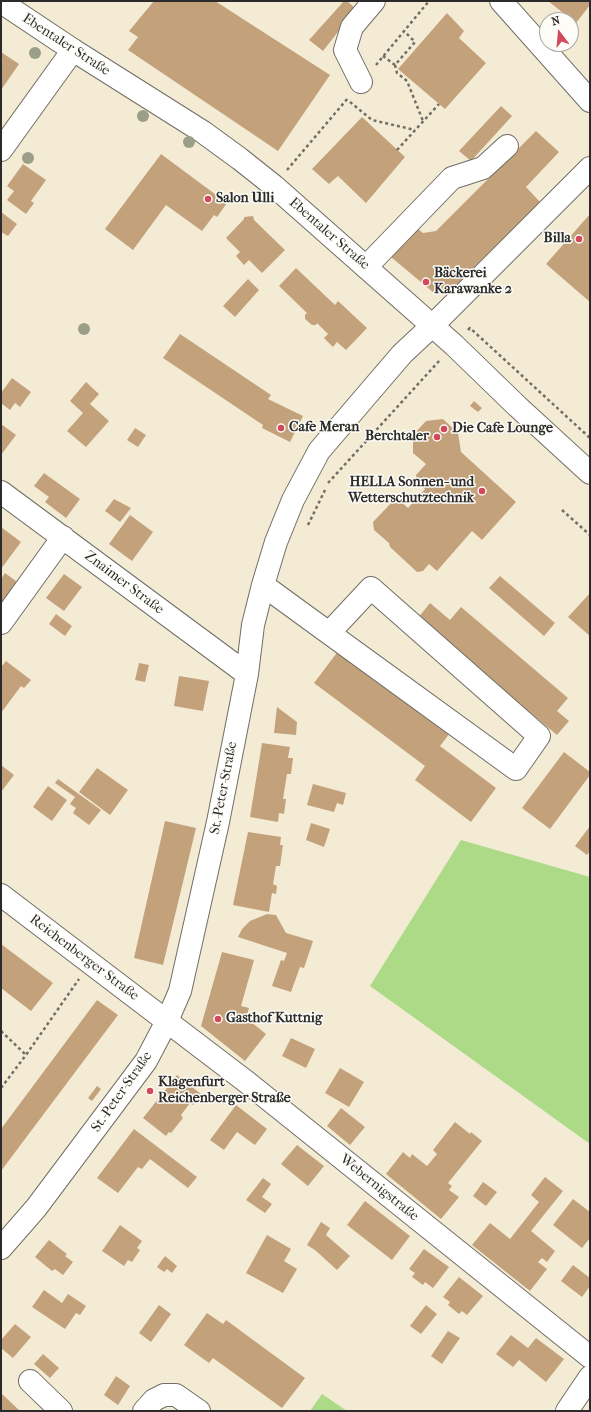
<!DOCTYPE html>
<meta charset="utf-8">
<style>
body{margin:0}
#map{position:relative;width:591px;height:1412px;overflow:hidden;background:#f4ebd5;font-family:"IM FELL French Canon",serif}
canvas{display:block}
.frame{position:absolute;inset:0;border:2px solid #2b2b2b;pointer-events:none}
.north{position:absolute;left:539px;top:12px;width:40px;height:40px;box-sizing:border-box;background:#fdfcf7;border:1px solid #a9a8a5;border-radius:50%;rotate:344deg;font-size:11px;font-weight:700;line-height:16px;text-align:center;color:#2b2b2b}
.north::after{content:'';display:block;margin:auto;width:14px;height:18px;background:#d1495b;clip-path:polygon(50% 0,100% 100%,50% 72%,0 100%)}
</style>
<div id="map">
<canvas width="591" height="1412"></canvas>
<div class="frame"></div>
<div class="north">N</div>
</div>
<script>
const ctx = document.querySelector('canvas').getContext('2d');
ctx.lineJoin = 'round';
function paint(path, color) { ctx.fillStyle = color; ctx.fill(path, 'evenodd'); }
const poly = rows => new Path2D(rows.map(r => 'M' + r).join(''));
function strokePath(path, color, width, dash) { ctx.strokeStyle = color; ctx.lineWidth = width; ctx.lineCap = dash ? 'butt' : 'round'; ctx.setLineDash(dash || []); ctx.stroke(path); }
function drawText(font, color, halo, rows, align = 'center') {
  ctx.font = font + ' "IM FELL French Canon",serif'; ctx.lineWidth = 3; ctx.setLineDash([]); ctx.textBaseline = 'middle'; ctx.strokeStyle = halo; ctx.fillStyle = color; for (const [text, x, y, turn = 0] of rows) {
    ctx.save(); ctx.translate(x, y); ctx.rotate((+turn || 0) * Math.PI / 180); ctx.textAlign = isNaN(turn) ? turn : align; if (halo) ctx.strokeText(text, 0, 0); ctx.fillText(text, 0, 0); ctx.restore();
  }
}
paint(poly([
 [461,840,590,877,590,1144,370,986],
 [322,1394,347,1411,310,1411]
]), '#acda87');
paint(poly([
 [154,1,215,1,330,75,278,151,128,50,138,37,129,31],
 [344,1,347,1,356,9,323,51,309,40],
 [548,1,590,1,590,5,576,23],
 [447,13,464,31,459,38,486,63,445,109,398,69],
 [1,52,19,64,1,90],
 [501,106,512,116,471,161,459,151],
 [362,117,405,157,366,203,338,176,329,184,312,169],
 [536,131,559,152,526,187,540,202,473,268,457,285,445,293,434,293,385,252,411,223,423,233,436,231],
 [161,154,227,203,217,217,214,215,202,231,166,205,133,250,105,229],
 [23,164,46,180,31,201,34,203,26,214,7,200,14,191,7,186],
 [1,212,17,224,8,236,1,232],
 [590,214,590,302,546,264],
 [253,216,254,220,285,250,262,273,249,260,244,265,236,256,240,252,226,238,244,219,244,217],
 [296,268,335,305,338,301,367,328,346,350,337,342,333,347,324,338,328,334,317,323,316,325,312,325,305,319,305,315,307,313,279,286],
 [248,279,259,290,235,317,223,306],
 [180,334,271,395,268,399,303,416,290,442,262,428,263,425,163,358],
 [12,378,31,392,20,407,15,403,10,410,1,403,1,393],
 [86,382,99,394,90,404,109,421,86,447,67,431,83,413,70,401],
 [474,401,482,408,478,412,470,406],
 [443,419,458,433,461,452,516,502,482,540,472,531,437,571,429,564,423,571,417,572,390,547,389,543,374,530,373,522,392,502,399,500,408,508,425,489,417,482,416,475,426,464,413,453,413,435,426,421],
 [1,424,16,435,1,455],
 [135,428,146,435,138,447,127,440],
 [44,473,80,499,66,518,45,502,49,497,34,486],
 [114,499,131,508,120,522,105,511],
 [130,515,153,532,132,561,109,544],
 [1,527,21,542,1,569],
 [5,573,20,584,1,610,1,579],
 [64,574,82,587,64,611,46,598],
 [500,576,555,623,544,636,489,588],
 [590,593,590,636,568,617],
 [430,603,450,620,461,607,568,698,557,711,569,721,557,735,418,618],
 [56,614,72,626,65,636,49,624],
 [339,650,450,733,440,746,496,788,471,822,415,780,425,766,314,683],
 [6,661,31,680,24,688,21,686,1,713,1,667],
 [139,663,149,665,145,682,135,680],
 [179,676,209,681,203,711,174,706],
 [277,707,297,722,296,735,274,733],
 [262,743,290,747,288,758,293,758,291,774,287,774,283,799,286,799,284,814,279,813,278,822,250,817],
 [564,752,590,772,590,775,550,829,522,808],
 [1,765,14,775,1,792],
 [97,768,128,790,110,815,79,792],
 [58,779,101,810,89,825,73,813,76,808,70,804,75,797,55,783],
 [313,784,346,793,343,805,337,803,334,812,307,805],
 [48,786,67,800,52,821,33,807],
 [165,821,196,828,163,965,134,958],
 [311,823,330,829,324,847,306,840],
 [590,826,590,851,587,855,575,846],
 [248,832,281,837,280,845,283,845,280,866,276,866,273,884,277,886,276,894,272,893,269,912,233,905],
 [267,914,276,915,286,933,313,941,304,968,300,967,291,992,272,986,281,960,284,961,287,953,238,937,242,929,250,921],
 [1,944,53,983,31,1011,1,988],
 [222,952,254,960,241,1006,249,1008,246,1018,266,1034,245,1061,201,1026],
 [97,1000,118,1015,1,1171,1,1129],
 [291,1038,315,1049,306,1068,282,1056],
 [340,1068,364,1082,349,1107,325,1093],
 [177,1075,201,1094,193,1105,190,1103,181,1115,183,1118,171,1133,169,1132,166,1136,143,1118],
 [97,1086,101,1089,92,1101,88,1098],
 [236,1105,267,1129,255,1145,237,1132,224,1150,210,1140],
 [341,1108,365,1127,350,1145,327,1126],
 [455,1122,470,1134,471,1132,482,1141,448,1183,452,1186,449,1190,459,1197,441,1219,386,1174,403,1152,410,1158,412,1154,427,1166,437,1154,433,1150],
 [134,1129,197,1177,188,1188,150,1159,142,1169,138,1167,118,1193,97,1178],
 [297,1145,324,1166,308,1186,281,1164],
 [545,1177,563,1191,531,1231,555,1251,547,1262,542,1258,538,1262,547,1269,530,1291,472,1245,490,1223,510,1239,539,1202,531,1195],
 [263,1178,271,1184,262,1197,272,1204,265,1213,246,1200],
 [483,1182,497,1192,486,1206,473,1196],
 [573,1199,590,1212,590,1238,582,1248,553,1225],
 [365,1201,410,1236,392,1260,347,1225],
 [321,1222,330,1228,326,1235,350,1256,337,1270,315,1250,307,1245],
 [120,1225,142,1241,137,1248,140,1250,132,1262,128,1260,124,1266,102,1251],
 [267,1235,291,1249,284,1261,297,1269,283,1293,246,1273],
 [49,1240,67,1254,65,1256,73,1262,63,1275,55,1269,52,1271,35,1257],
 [424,1249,449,1267,433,1288,425,1282,423,1285,412,1277,415,1273,409,1269],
 [165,1256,177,1266,172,1273,167,1269,164,1272,157,1267],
 [573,1265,590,1278,590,1286,582,1297,561,1281],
 [459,1277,483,1296,467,1315,462,1311,459,1314,448,1305,450,1302,443,1297],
 [44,1290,62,1303,68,1294,86,1306,80,1315,76,1313,65,1329,32,1307],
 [159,1305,171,1314,151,1342,139,1333],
 [426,1305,437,1314,421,1334,410,1326],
 [207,1313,223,1324,226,1320,305,1378,282,1408,213,1358,209,1363,184,1345],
 [15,1324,31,1337,13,1358,1,1348,1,1340],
 [448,1331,460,1338,442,1364,431,1356],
 [511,1335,528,1348,536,1338,564,1359,546,1382,519,1360,513,1367,496,1354],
 [43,1354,59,1368,50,1378,34,1364],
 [116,1376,130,1386,118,1405,104,1395],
 [1,1393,20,1411,1,1411]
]), '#c3a27b');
const minor = poly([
 [501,1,590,101],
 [361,82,345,50,352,27,374,1],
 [1,150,73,50],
 [366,267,452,178,483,168,507,146],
 [1,492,247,674],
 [263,585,278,596,516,769,539,736,371,588,329,633],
 [1,623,63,537],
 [1,895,248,1083,590,1357],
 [1,1248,36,1208,146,1061,167,1021,180,991,218,822,247,674,253,625,263,585,276,542,293,500,319,451,402,354,432,326,590,168],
 [30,1381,61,1411],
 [144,1411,154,1400,164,1395,176,1395,199,1411],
 [567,1411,590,1377]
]);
const major = poly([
 [1,2,73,50,203,132,240,159,274,186,454,345,517,406,590,473]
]);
strokePath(minor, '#716e66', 24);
strokePath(major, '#716e66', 24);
strokePath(poly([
 [383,56,395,65,415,42,404,31],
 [376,65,429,1],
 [395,65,397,73,407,81,423,121],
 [350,102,372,120,415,130],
 [397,150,439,104],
 [287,170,348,98],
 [468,330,470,328,590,438],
 [328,483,440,360],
 [562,510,590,535],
 [308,525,325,490],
 [1,1031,26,1055],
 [1,1088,26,1055,79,979]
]), '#716e66', 2.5, [3, 3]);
strokePath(minor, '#fff', 22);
strokePath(major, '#fff', 22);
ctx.fillStyle = '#9b9f87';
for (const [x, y] of [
 [35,53],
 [143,116],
 [189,142],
 [28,158],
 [84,329]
]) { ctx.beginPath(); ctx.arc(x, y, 6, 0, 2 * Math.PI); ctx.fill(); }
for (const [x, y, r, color] of [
 [208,199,4,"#d1495b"],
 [579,239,4,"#d1495b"],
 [426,282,4,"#d1495b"],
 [281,428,4,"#d1495b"],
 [444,429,4,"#d1495b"],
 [437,437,4,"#d1495b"],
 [482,491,4,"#d1495b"],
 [218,1019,4,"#d1495b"],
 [150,1091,4,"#d1495b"]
]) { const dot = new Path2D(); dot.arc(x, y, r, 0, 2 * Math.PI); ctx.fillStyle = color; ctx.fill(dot); strokePath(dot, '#fdfcf7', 1.5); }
drawText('14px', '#2b2b2b', '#fdfcf7', [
 ["Ebentaler Straße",66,45,33],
 ["Ebentaler Straße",329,234,41],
 ["Znaimer Straße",124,583,37],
 ["St.-Peter-Straße",224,788,-79],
 ["Reichenberger Straße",84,958,37],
 ["St.-Peter-Straße",122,1092,-55],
 ["Webernigstraße",379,1188,39]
]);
drawText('bold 14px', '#2b2b2b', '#fdfcf7', [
 ["Salon Ulli",216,199],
 ["Billa",571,239,"right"],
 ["Bäckerei",434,274],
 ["Karawanke 2",434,290],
 ["Cafe Meran",289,428],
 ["Die Cafe Lounge",452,429],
 ["Berchtaler",429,437,"right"],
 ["HELLA Sonnen- und",474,483,"right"],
 ["Wetterschutztechnik",474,499,"right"],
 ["Gasthof Kuttnig",226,1019],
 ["Klagenfurt",158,1083],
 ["Reichenberger Straße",158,1099]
], 'left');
</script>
